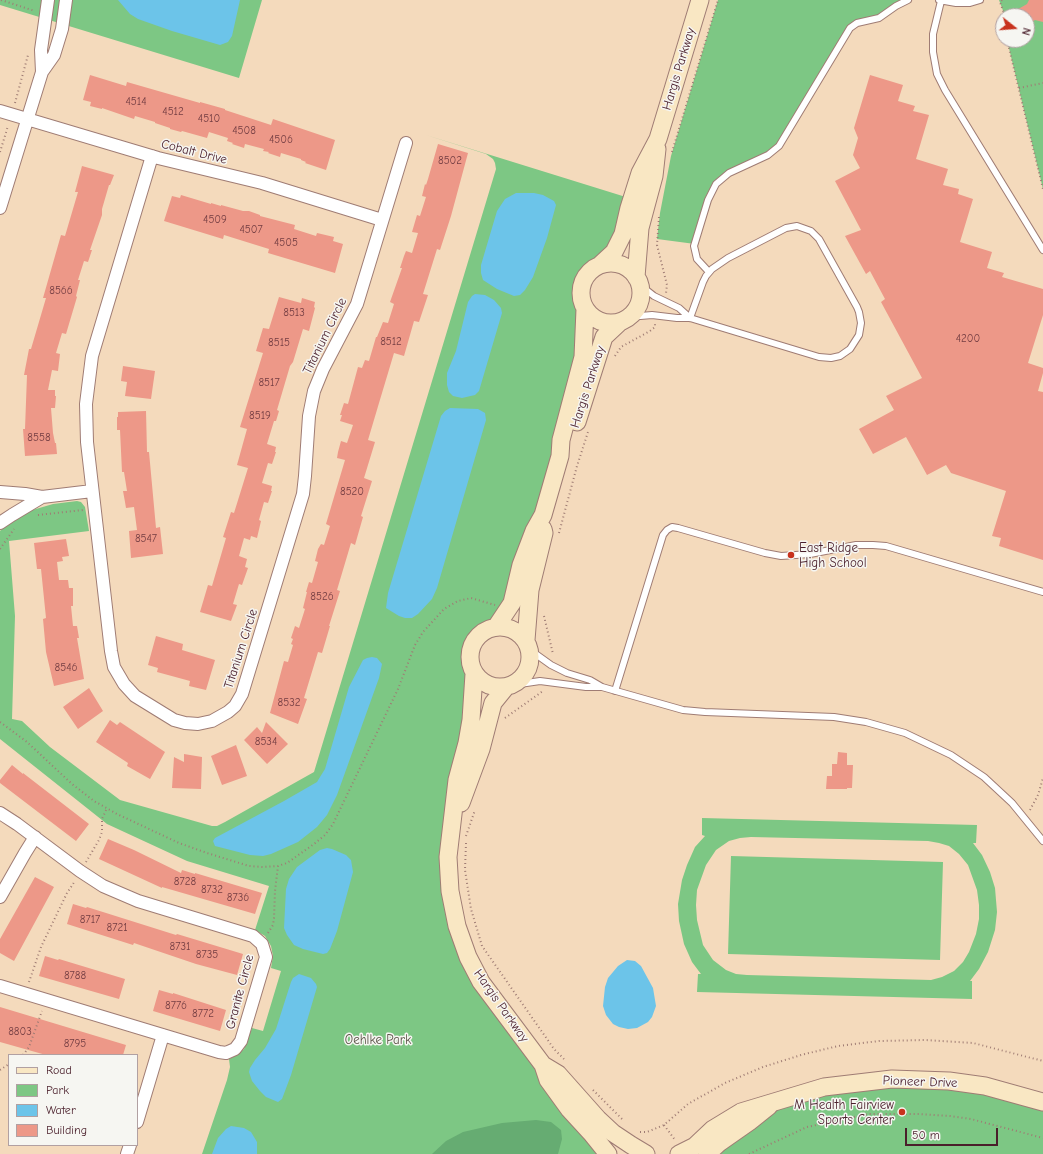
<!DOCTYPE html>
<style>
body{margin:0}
#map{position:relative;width:1043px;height:1154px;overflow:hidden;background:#f4dabc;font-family:"Comic Neue",sans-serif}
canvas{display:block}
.legend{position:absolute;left:8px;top:1054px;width:130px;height:92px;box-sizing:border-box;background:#f6f6f2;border:1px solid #b1a0a2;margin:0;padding:5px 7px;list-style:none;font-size:12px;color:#4a1f2b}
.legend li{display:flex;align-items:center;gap:8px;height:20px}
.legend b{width:20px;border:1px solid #b1a0a2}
.north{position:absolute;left:995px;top:8px;width:40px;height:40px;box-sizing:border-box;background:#f6f6f2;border:1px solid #b1a0a2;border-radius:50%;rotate:107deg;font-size:11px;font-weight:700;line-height:16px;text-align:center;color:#4a1f2b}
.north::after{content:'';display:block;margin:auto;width:14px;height:18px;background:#c8321e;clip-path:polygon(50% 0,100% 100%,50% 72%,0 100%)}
.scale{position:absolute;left:905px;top:1128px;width:93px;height:18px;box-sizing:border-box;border:2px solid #4a1f2b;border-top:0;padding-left:5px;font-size:12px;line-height:14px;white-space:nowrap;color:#4a1f2b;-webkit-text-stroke:3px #f6f6f2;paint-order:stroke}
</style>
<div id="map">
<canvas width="1043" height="1154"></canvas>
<ul class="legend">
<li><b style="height:5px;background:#f9e7c3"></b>Road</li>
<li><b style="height:11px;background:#7dc784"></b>Park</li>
<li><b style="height:11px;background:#6cc4e9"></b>Water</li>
<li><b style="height:11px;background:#ed9888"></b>Building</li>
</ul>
<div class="north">N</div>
<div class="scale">50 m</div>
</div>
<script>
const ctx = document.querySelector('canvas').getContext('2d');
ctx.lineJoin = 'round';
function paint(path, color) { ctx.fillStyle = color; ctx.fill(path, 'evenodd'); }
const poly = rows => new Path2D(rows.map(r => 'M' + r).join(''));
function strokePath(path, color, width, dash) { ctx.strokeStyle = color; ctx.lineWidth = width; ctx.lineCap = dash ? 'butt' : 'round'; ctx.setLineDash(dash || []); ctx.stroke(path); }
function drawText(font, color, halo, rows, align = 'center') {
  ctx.font = font + ' "Comic Neue",sans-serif'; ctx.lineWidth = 3; ctx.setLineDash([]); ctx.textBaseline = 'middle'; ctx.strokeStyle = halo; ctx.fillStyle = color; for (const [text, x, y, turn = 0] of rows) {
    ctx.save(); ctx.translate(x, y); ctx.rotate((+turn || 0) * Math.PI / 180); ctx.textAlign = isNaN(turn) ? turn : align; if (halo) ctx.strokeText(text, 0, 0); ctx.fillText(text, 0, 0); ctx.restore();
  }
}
paint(poly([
 [0,0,262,0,239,78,0,5],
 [718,0,908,0,884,16,857,23,779,146,729,173,716,184,695,244,657,239,660,213,671,156],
 [999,0,1043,0,1043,189,1007,40,1027,40,1027,16,1005,16],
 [426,135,629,198,620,233,600,258,584,270,577,283,576,293,579,334,558,443,511,588,491,621,476,632,468,644,466,655,468,677,448,920,602,1154,202,1154,227,1080,230,1067,229,1059,237,1055,244,1049,252,1028,263,1031,281,971,271,968,273,956,271,946,265,936,255,930,269,886,187,861,107,824,0,739,0,531,4,527,29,511,53,504,77,501,81,502,85,507,89,531,9,541,15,616,12,719,22,721,50,747,120,800,212,826,217,826,225,822,314,772,496,169,495,163,493,159,486,154],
 [702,818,977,825,976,843,973,843,982,855,990,872,995,888,997,912,995,930,988,952,979,969,970,981,972,981,972,999,697,992,698,974,701,974,692,962,684,944,679,921,678,904,682,880,687,865,695,847,705,836,702,835],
 [751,837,928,841,939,843,949,846,959,854,968,865,977,890,979,905,979,919,976,934,969,952,963,962,954,971,942,977,931,980,747,975,736,974,726,970,713,960,703,945,697,920,696,905,697,890,706,865,716,850,729,841,740,838],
 [731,856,943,862,940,960,728,954],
 [892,1079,1043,1102,1043,1154,707,1154,774,1102]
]), '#7dc784');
paint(poly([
 [536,1120,551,1122,561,1130,562,1139,558,1154,432,1154,446,1141,463,1132,502,1123]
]), '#66ac72');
paint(poly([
 [118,0,240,0,232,36,228,42,220,45,172,31,138,19,130,14],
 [516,193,534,193,543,195,554,201,556,205,547,238,533,277,525,290,520,295,514,296,497,289,483,280,481,273,481,265,497,211,505,199],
 [475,294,485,295,494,300,501,308,502,313,479,391,475,395,462,398,453,396,449,392,447,385,447,373,456,351,468,302,472,296],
 [450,408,478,409,485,413,486,420,437,588,432,599,418,614,412,618,405,618,399,616,386,608,388,593,441,416,445,411],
 [372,657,377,658,382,664,379,678,337,795,327,815,317,827,298,842,271,854,263,856,250,855,215,846,213,841,215,838,284,801,317,782,320,777,325,769,349,687,363,660,367,658],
 [327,848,332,849,346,855,351,860,353,872,337,931,330,949,327,953,323,954,303,949,294,945,287,935,284,928,286,889,289,879,297,867,320,850],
 [627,960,635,961,641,966,653,988,656,1006,652,1017,648,1022,637,1028,628,1029,619,1027,613,1024,606,1015,603,1006,605,987,608,978,618,966],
 [299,974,311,978,316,984,317,987,291,1075,282,1099,278,1102,266,1097,260,1091,252,1081,249,1072,250,1068,255,1060,265,1048,276,1029,291,982,293,978],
 [231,1126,244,1128,251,1132,257,1142,257,1154,212,1154,218,1138,226,1129]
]), '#6cc4e9');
paint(poly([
 [1029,0,1043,0,1043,22,1035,20,1027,25,1027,16,1006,16,1027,4],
 [90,75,126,86,127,82,200,103,200,102,225,109,225,110,271,125,273,119,335,140,326,170,305,163,306,162,301,160,301,159,281,153,280,157,268,153,269,152,263,151,264,149,245,144,244,148,232,144,233,143,227,141,228,138,209,132,207,138,182,131,181,132,170,129,170,128,155,123,155,122,135,116,134,119,102,108,102,109,90,106,91,102,83,100],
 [870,75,903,85,898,101,915,106,913,111,929,115,916,159,948,169,943,185,959,189,958,194,973,199,960,242,992,252,987,268,1004,273,1002,277,1043,289,1043,315,1028,363,1043,368,1043,373,1038,391,1043,392,1043,560,999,546,1001,538,992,536,1006,491,951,473,946,465,927,475,906,437,873,454,859,429,894,410,886,396,922,378,881,302,885,299,870,271,866,274,845,236,861,230,835,181,860,168,853,155,858,138,854,128],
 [438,144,468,153,451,216,440,250,437,249,423,294,428,295,419,322,414,321,404,356,394,353,379,403,368,440,375,442,364,478,372,481,361,516,363,517,355,545,351,543,337,590,340,591,329,626,330,626,322,653,318,652,304,698,307,699,298,724,270,713,284,661,288,662,293,645,291,644,293,639,291,638,295,626,299,628,305,609,303,608,307,592,306,592,309,582,312,583,318,562,315,561,318,549,321,544,324,545,330,526,326,524,345,460,337,458,338,452,341,441,347,443,353,425,340,421,342,415,340,415,344,403,348,404,358,367,362,368,365,360,369,361,376,337,377,337,383,322,388,323,394,304,390,302,402,268,400,268,404,256,406,251,412,253,418,233,412,232,417,215,420,216,426,197,422,196,425,184,426,185,428,179],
 [82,166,114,175,110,185,109,185,102,209,102,215,90,250,92,250,88,262,84,261,78,280,80,280,76,296,77,297,66,334,62,333,56,353,60,354,58,371,52,370,48,390,55,390,55,396,56,396,55,408,51,408,53,433,55,443,56,443,57,454,25,456,23,429,25,429,27,375,24,375,29,349,31,349,46,298,43,298,61,235,65,236,78,192,75,192],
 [181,195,211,204,211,203,221,206,221,205,243,211,249,211,260,215,260,216,295,225,294,229,316,236,317,233,334,237,333,241,343,244,335,273,268,253,269,249,224,235,223,239,164,221,172,196,180,198],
 [279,297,301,303,302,298,315,302,314,307,315,308,309,331,303,329,293,362,290,366,277,410,279,411,276,421,274,421,267,444,276,447,275,452,276,452,272,464,268,463,262,483,272,486,271,491,272,491,268,503,264,502,259,520,261,521,257,538,251,536,250,540,244,538,239,556,247,559,245,567,248,568,242,585,239,584,233,604,237,605,231,621,200,612,208,585,212,586,226,538,223,537,231,512,234,513,248,468,237,465,247,429,240,427,263,353,256,351,263,328,269,329],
 [123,366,155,371,151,399,125,396,127,382,121,381],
 [146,411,147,452,149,452,156,528,160,527,163,554,131,558,129,531,137,530,134,507,126,508,125,502,123,491,127,491,124,472,122,472,120,430,117,430,117,417,118,417,118,412],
 [66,539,69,556,62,557,63,561,57,562,59,580,68,580,69,588,73,588,73,606,71,606,73,626,77,626,79,638,77,638,84,679,54,686,46,652,43,619,46,618,41,569,37,569,34,543],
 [156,636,183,644,182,650,215,660,206,690,189,686,190,681,157,672,158,668,148,665],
 [89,688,103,711,78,729,63,707],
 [110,720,117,725,120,722,165,752,150,779,127,766,128,763,96,742],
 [266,722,288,744,267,764,244,740,257,727,262,733],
 [236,745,247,776,222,785,211,756],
 [838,752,847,753,847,765,853,765,852,788,847,788,847,789,826,789,827,776,832,776,832,764,837,764],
 [184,754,202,757,201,789,172,788,174,757,184,762],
 [12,765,23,774,23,773,89,824,76,841,0,783,0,780],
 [108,839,134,850,181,873,182,870,195,874,195,873,262,893,255,914,162,887,162,888,99,859],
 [35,877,54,887,14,961,0,953,0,939],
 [73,904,86,908,87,907,176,935,177,934,243,954,237,975,196,964,134,943,133,945,67,924],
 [45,956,58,960,59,959,125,979,119,999,39,976],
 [159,990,173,994,173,993,226,1010,220,1031,153,1011],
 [0,1007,126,1045,123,1055,46,1055,0,1042]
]), '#ed9888');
const lane = poly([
 [939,0,956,3,970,3,980,0],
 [941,1,933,34,933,52,937,74,945,90,1043,250],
 [709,272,697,259,694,246,708,200,716,184,729,173,768,155,779,146,850,28,857,23,879,18,896,6,908,0],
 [640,285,654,296,679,308,690,318],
 [629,317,652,315,677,318,690,318,819,357,831,358,840,356,850,349,859,335,861,323,859,312,857,307,819,239,811,231,797,226,786,228,728,258,712,269,706,276,703,282,690,318],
 [530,650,551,665,567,673,590,680,602,687,683,710,705,712,834,717,866,722,905,733,951,755,984,777,1012,803,1043,841],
 [513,685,540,681,586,687,602,687],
 [615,691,663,535,667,530,672,527,678,528,765,553,781,556,810,554,856,545,873,545,886,546,1043,592]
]);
const street = poly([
 [42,72,41,50,48,0],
 [0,111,158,158,262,183,382,220],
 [152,156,92,356,86,404,87,442,111,651,114,667,124,684,135,696,174,720,185,723,198,724,212,721,228,712,235,706,242,694,303,494,305,476,309,416,314,391,323,369,357,304,406,143],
 [0,208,42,72,54,55,62,29,66,0],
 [0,492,25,494,42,497,92,491],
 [0,523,12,515,42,497],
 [0,813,17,824,80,871,103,886,138,901,253,936,262,944,266,957,241,1041,235,1049,226,1053,219,1052,0,986],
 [0,897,25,853,35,837],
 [137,1122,163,1035],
 [127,1154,130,1145]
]);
const secondary = poly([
 '581 293a30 30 0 1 1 60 0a30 30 0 1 1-60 0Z',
 [601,264,614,252,623,234,629,208,640,173,658,139,700,0],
 [636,277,640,228,654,176,657,149],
 [577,422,604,337,620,322],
 '470 657a30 30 0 1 1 60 0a30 30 0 1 1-60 0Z',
 [496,627,512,603,521,565,534,531,543,515,560,456,561,440,583,357,585,309],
 [526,640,530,590,544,533,543,529],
 [474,674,471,720,467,743,457,780,448,857,450,891,457,926,468,957,481,982,543,1065,548,1080,569,1109,591,1133,608,1154],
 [461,803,481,749,493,703,506,687],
 [543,1065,558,1074,598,1119,613,1133,631,1145,646,1154],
 [679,1154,695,1146,713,1129,741,1112,824,1087,892,1079,949,1081,985,1086,1043,1102],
 [707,1154,719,1143,749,1122,769,1106]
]);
strokePath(lane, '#9f7c74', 8);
strokePath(street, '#9f7c74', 14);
strokePath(secondary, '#9f7c74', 19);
strokePath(poly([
 [1,0,35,11],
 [1002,0,1000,2,1005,16],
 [1007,40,1043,189],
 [1019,88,1043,83],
 [15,103,28,55],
 [0,152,8,126],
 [672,152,718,0],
 [659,217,657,245,667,285,666,293],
 [615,356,621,347,650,331,655,327,655,324],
 [38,515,83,510],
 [559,533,577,466,588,432],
 [0,549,14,529],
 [544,616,553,654],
 [505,718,543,691],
 [0,722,27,742,72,784,94,801,117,814,179,843,207,853,249,866,263,867,278,866,287,863,314,844,325,835,333,824,398,689,415,645,423,632,444,609,458,601,471,598,495,605],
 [1030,810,1038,795,1043,778],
 [466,836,475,810],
 [466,843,465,870,471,909,482,946,554,1049,564,1059],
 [86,862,99,840,102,832,102,819,107,808],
 [268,933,273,925,274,918,275,891,278,866],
 [29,982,41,947,67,893,75,881],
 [23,1055,29,1047,42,1011],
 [0,1070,9,1064],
 [593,1090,624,1121],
 [664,1125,675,1140],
 [640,1132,647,1132,664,1125,688,1104,725,1083,763,1067,801,1055,838,1046,879,1041,925,1040,973,1043,1043,1061],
 [749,1154,807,1127,868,1114,919,1114,950,1116,971,1119,1043,1138]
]), '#9f7c74', 2, [1, 3]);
strokePath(lane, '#fff', 6);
strokePath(street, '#fff', 12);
strokePath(secondary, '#f9e7c3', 17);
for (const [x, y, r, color] of [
 [791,555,4,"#c8321e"],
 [902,1112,4,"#c8321e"]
]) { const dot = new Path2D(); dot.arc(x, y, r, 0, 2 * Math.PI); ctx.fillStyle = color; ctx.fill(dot); strokePath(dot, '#f6f6f2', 1.5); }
drawText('11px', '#733d42', null, [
 ["4514",136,102],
 ["4512",173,112],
 ["4510",209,119],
 ["4508",244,131],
 ["4506",281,140],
 ["8502",450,161],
 ["4509",215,220],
 ["4507",251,230],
 ["4505",286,243],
 ["8566",61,291],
 ["8513",294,313],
 ["4200",968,339],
 ["8512",391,342],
 ["8515",279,343],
 ["8517",269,383],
 ["8519",260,416],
 ["8558",39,438],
 ["8520",352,492],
 ["8547",146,539],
 ["8526",322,597],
 ["8546",66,668],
 ["8532",289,703],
 ["8534",266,742],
 ["8728",185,882],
 ["8732",212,890],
 ["8736",238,898],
 ["8717",90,920],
 ["8721",117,928],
 ["8731",180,947],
 ["8735",207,955],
 ["8788",75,976],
 ["8776",176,1006],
 ["8772",203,1014],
 ["8803",20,1032],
 ["8795",75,1044]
]);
drawText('13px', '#4a1f2b', '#f6f6f2', [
 ["Hargis Parkway",679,69,-73],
 ["Cobalt Drive",194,152,14],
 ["Titanium Circle",325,336,-64],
 ["Hargis Parkway",588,387,-72],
 ["Titanium Circle",241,649,-72],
 ["Granite Circle",240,992,-75],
 ["Hargis Parkway",501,1006,55],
 ["Pioneer Drive",920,1082,2]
]);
drawText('13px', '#4a1f2b', '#f6f6f2', [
 ["East Ridge",799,548],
 ["High School",799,563],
 ["M Health Fairview",894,1105,"right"],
 ["Sports Center",894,1120,"right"]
], 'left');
drawText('13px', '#595146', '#f6f6f2', [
 ["Oehlke Park",378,1040]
]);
</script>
